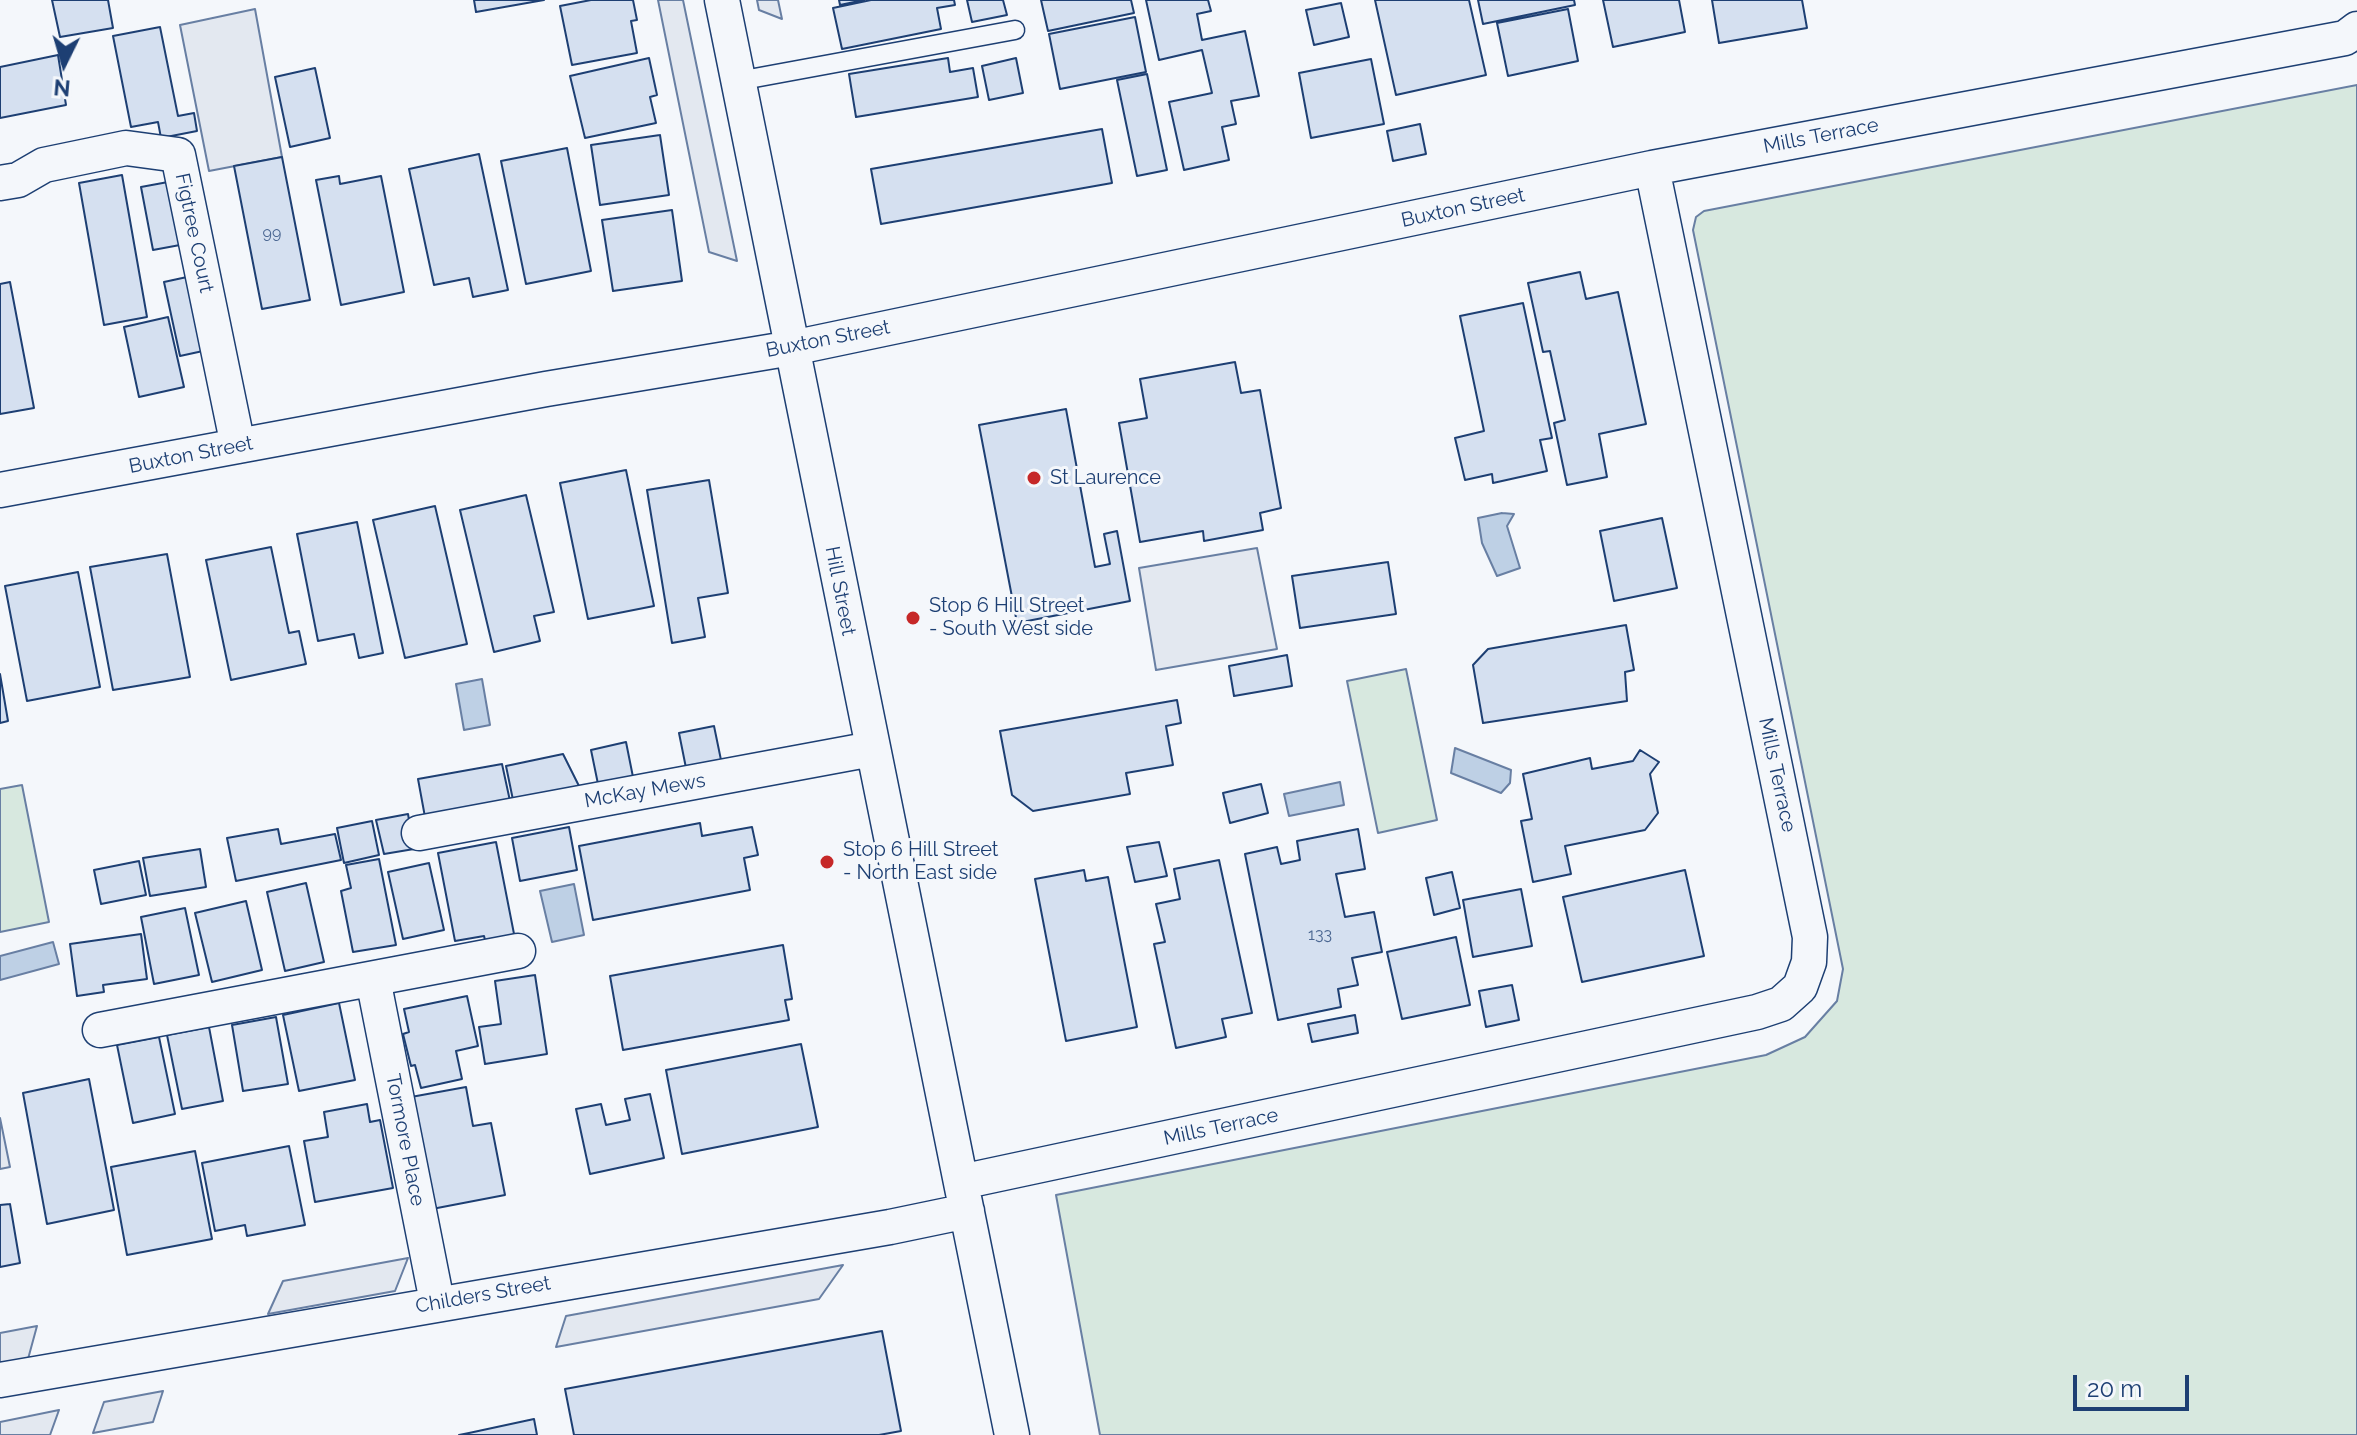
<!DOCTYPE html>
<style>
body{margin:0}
#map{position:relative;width:2357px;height:1435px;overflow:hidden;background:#f4f7fb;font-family:Raleway,sans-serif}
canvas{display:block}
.north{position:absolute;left:24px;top:24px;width:80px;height:80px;-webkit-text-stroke:6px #f4f7fb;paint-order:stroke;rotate:185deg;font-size:22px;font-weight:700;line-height:32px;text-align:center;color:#1d3f73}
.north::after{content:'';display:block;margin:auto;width:28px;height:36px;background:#1d3f73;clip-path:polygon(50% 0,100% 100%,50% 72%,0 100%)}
.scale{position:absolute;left:2073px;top:1375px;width:116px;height:36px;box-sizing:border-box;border:4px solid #1d3f73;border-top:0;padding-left:10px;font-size:24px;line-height:28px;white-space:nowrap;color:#1d3f73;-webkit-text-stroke:6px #f4f7fb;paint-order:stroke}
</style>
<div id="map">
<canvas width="2357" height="1435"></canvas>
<div class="north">N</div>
<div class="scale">20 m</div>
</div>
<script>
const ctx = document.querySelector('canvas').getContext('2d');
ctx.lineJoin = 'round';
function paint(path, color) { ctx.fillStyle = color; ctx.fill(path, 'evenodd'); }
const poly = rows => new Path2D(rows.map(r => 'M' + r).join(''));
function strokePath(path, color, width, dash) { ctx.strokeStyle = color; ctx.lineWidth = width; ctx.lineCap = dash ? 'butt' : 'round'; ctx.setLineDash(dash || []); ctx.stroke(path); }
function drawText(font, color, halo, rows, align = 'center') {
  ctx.font = font + ' Raleway,sans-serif'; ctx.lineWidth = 6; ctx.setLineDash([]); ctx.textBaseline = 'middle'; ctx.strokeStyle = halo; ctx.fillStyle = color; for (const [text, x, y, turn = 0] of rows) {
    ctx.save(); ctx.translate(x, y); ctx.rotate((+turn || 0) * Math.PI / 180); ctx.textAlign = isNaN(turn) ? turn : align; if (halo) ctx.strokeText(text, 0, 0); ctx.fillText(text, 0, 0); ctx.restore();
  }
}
const green = poly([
 [2357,85,2357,1435,1100,1435,1056,1195,1766,1055,1805,1037,1837,1001,1843,969,1693,230,1696,217,1704,211,2357,85],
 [1406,669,1437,820,1378,833,1347,681,1406,669],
 [22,785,49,922,0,932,0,789,22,785]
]);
paint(green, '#d7e8df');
strokePath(green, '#687fa3', 2);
const parking = poly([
 [658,0,683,0,737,261,709,252,658,0],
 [757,0,778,0,782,19,759,10,757,0],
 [255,9,282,157,209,171,180,25,255,9],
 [1257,548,1277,649,1156,670,1139,568,1257,548],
 [0,1118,10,1167,0,1169,0,1118],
 [408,1258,395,1291,268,1314,283,1281,408,1258],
 [843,1265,819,1299,556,1347,566,1316,843,1265],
 [37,1326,28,1359,0,1364,0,1333,37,1326],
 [163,1391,153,1422,93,1433,104,1402,163,1391],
 [59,1410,50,1435,0,1435,0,1422,59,1410]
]);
paint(parking, '#e3e8f0');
strokePath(parking, '#687fa3', 2);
const water = poly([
 [1502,513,1514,514,1507,526,1520,568,1497,576,1482,543,1478,518,1502,513],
 [482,679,490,725,464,730,456,684,482,679],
 [1455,748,1511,770,1510,783,1501,793,1451,773,1455,748],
 [1340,782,1344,805,1289,816,1284,794,1340,782],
 [574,884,584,935,552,942,540,891,574,884],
 [53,942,59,964,0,980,0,956,53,942]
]);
paint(water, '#bed0e5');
strokePath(water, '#687fa3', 2);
const building = poly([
 [52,0,108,0,113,28,60,37,52,0],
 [474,0,544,0,476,12,474,0],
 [591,0,633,0,637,20,631,21,637,53,572,65,560,6,591,0],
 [839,0,864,0,840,5,839,0],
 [871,0,954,0,955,5,937,8,941,29,842,49,833,8,871,0],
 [967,0,1003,0,1007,15,972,22,967,0],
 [1041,0,1131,0,1134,13,1048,31,1041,0],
 [1146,0,1208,0,1211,11,1197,14,1202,40,1245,31,1259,96,1231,101,1236,124,1222,127,1229,160,1184,170,1169,102,1212,93,1202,50,1159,60,1146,0],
 [1375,0,1469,0,1486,75,1396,95,1375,0],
 [1478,0,1574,0,1575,5,1483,24,1478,0],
 [1603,0,1679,0,1685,32,1613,47,1603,0],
 [1712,0,1802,0,1807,28,1719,43,1712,0],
 [1341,3,1349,37,1314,45,1306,10,1341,3],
 [1568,9,1578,61,1508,76,1497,23,1568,9],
 [1135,17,1146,72,1060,89,1049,34,1135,17],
 [160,27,178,116,194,113,197,131,161,138,158,122,131,127,113,36,160,27],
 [58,55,66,105,0,118,0,67,58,55],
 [649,58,657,95,650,97,656,123,585,138,570,76,649,58],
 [948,58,950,72,973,68,978,97,856,117,849,74,948,58],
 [1016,58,1023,93,989,100,982,66,1016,58],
 [1371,59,1384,124,1311,138,1299,73,1371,59],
 [315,68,330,138,290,147,275,77,315,68],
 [1147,74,1167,170,1137,176,1117,80,1147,74],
 [1420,124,1426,154,1393,161,1387,131,1420,124],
 [1102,129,1112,183,881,224,871,169,1102,129],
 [660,135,669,195,600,205,591,145,660,135],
 [567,148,591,271,526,284,501,161,567,148],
 [479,154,508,290,473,297,469,278,434,285,409,169,479,154],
 [282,157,310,300,262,309,234,166,282,157],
 [122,175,147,317,104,325,79,183,122,175],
 [339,176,340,184,381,176,404,292,341,305,316,180,339,176],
 [168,182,180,245,153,250,141,187,168,182],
 [672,210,682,281,613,291,602,220,672,210],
 [1580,272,1586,299,1618,292,1646,424,1599,434,1607,477,1567,485,1554,423,1565,420,1550,351,1543,352,1528,283,1580,272],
 [187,277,203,351,180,356,164,282,187,277],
 [10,282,34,408,0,414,0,284,10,282],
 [1523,303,1552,438,1540,440,1547,471,1493,483,1492,474,1465,480,1455,438,1484,431,1460,316,1523,303],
 [168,317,184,387,139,397,124,327,168,317],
 [1235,362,1241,393,1260,390,1281,508,1260,513,1263,530,1204,541,1203,531,1140,542,1119,423,1147,418,1140,379,1235,362],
 [1066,409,1095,567,1110,564,1104,534,1117,531,1130,601,1017,623,979,425,1066,409],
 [626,470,654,606,588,619,560,483,626,470],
 [709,480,728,593,698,598,705,637,672,643,647,490,709,480],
 [526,495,554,612,534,616,540,641,494,652,460,510,526,495],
 [435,506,467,644,405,658,373,520,435,506],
 [1662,518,1677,588,1614,601,1600,531,1662,518],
 [357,522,383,653,359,658,354,634,318,641,297,534,357,522],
 [271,547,289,633,299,631,306,664,231,680,206,560,271,547],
 [167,554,190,677,113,690,90,567,167,554],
 [1388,562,1396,614,1300,628,1292,576,1388,562],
 [78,572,100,687,27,701,5,586,78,572],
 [1626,625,1634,670,1625,672,1627,701,1483,723,1473,665,1488,649,1626,625],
 [1287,655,1292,686,1234,696,1229,666,1287,655],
 [0,674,8,721,0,723,0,674],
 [1177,700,1181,723,1166,726,1173,765,1126,773,1130,794,1033,811,1012,795,1000,731,1177,700],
 [714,726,721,760,686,768,679,733,714,726],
 [626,742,633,777,598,784,591,750,626,742],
 [1640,750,1659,762,1650,774,1658,813,1645,830,1565,846,1571,874,1533,882,1521,821,1532,819,1523,774,1590,758,1592,769,1633,761,1640,750],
 [563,754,580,788,513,800,506,766,563,754],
 [502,764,510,801,425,817,418,779,502,764],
 [1261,784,1268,813,1230,823,1223,793,1261,784],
 [408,814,414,849,384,854,376,820,408,814],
 [372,821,379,855,344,863,337,828,372,821],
 [700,823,702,836,752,827,758,855,744,858,750,890,593,920,579,846,700,823],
 [569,827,577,870,520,881,512,838,569,827],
 [278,829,281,844,335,834,341,860,236,881,227,838,278,829],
 [1358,829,1365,869,1336,874,1345,917,1374,912,1382,952,1352,958,1358,985,1338,989,1341,1007,1278,1020,1245,854,1277,847,1281,864,1300,860,1297,841,1358,829],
 [496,842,515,939,486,944,484,936,455,941,438,853,496,842],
 [1159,842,1167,876,1135,882,1127,847,1159,842],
 [200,849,206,887,150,896,143,858,200,849],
 [379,859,396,945,353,952,341,891,351,888,346,865,379,859],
 [1219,860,1252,1013,1222,1019,1226,1037,1176,1048,1154,944,1165,942,1156,904,1180,899,1174,869,1219,860],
 [139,861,146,895,101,904,94,870,139,861],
 [429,863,444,930,403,939,388,872,429,863],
 [1084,870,1086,881,1108,877,1137,1027,1066,1041,1035,879,1084,870],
 [1685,870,1704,956,1582,982,1563,897,1685,870],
 [1452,872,1460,908,1434,915,1426,878,1452,872],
 [306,883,324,962,285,971,267,892,306,883],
 [1521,889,1532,946,1473,957,1463,900,1521,889],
 [246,901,262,970,212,982,195,913,246,901],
 [185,908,199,975,154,984,141,917,185,908],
 [141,934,147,979,103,985,104,992,77,996,70,944,141,934],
 [1456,937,1470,1005,1402,1019,1387,952,1456,937],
 [783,945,792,999,785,1000,789,1020,623,1050,610,976,783,945],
 [535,975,547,1054,485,1064,479,1027,501,1024,495,981,535,975],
 [1512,985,1519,1020,1486,1027,1479,991,1512,985],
 [467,996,478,1046,456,1051,462,1079,421,1088,415,1065,411,1066,403,1034,409,1032,404,1009,467,996],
 [339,1003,355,1080,299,1091,283,1015,339,1003],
 [1355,1015,1358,1033,1312,1042,1308,1024,1355,1015],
 [276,1017,288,1084,243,1091,232,1025,276,1017],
 [209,1027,223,1101,182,1109,167,1035,209,1027],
 [159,1037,175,1114,133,1123,117,1045,159,1037],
 [801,1044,818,1127,682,1154,666,1070,801,1044],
 [89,1079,114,1210,47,1224,23,1093,89,1079],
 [466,1087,473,1126,491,1123,505,1195,432,1209,411,1097,466,1087],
 [650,1094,664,1158,590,1174,576,1109,601,1104,606,1125,630,1120,625,1099,650,1094],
 [367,1104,370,1122,380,1120,393,1188,315,1202,304,1141,328,1137,324,1112,367,1104],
 [289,1146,305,1225,247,1236,245,1225,215,1231,202,1163,289,1146],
 [195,1151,212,1239,127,1255,111,1167,195,1151],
 [10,1204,20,1263,0,1267,0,1205,10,1204],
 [882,1331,901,1431,879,1435,574,1435,565,1389,882,1331],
 [534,1419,537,1435,459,1435,469,1433,534,1419]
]);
paint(building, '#d5e0f0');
strokePath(building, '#1d3f73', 2);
const service = poly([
 [738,81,1015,30]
]);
const minor = poly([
 [722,0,1012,1435],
 [0,183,18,180,44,165,126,148,178,155,238,446],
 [0,490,546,389,792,348,1652,168],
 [419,833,872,749],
 [373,979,437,1302],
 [100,1030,518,951],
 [961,1182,1757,1012,1781,1004,1800,987,1809,962,1810,937,1652,168,2345,38,2357,29],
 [0,1380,890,1227,967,1211]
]);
strokePath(service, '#1d3f73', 21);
strokePath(minor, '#1d3f73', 37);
strokePath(service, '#f4f7fb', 18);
strokePath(minor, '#f4f7fb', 34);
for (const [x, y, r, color] of [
 [1034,478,8,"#c62828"],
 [913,618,8,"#c62828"],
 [827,862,8,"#c62828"]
]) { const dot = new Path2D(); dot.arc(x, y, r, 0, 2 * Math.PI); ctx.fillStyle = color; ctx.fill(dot); strokePath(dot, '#f4f7fb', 3); }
drawText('16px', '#4b6792', null, [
 ["99",272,233],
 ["133",1320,935]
]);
drawText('20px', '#1d3f73', '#f4f7fb', [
 ["Mills Terrace",1821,136,-11],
 ["Buxton Street",1463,208,-12],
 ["Figtree Court",194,233,78],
 ["Buxton Street",828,339,-11],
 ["Buxton Street",191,455,-11],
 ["Hill Street",840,591,79],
 ["Mills Terrace",1777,775,78],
 ["McKay Mews",645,791,-10],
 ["Mills Terrace",1221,1127,-12],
 ["Tormore Place",405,1140,79],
 ["Childers Street",483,1295,-10]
]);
drawText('20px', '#1d3f73', '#f4f7fb', [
 ["St Laurence",1050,478],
 ["Stop 6 Hill Street",929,606],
 ["- South West side",929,629],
 ["Stop 6 Hill Street",843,850],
 ["- North East side",843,873]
], 'left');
</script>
